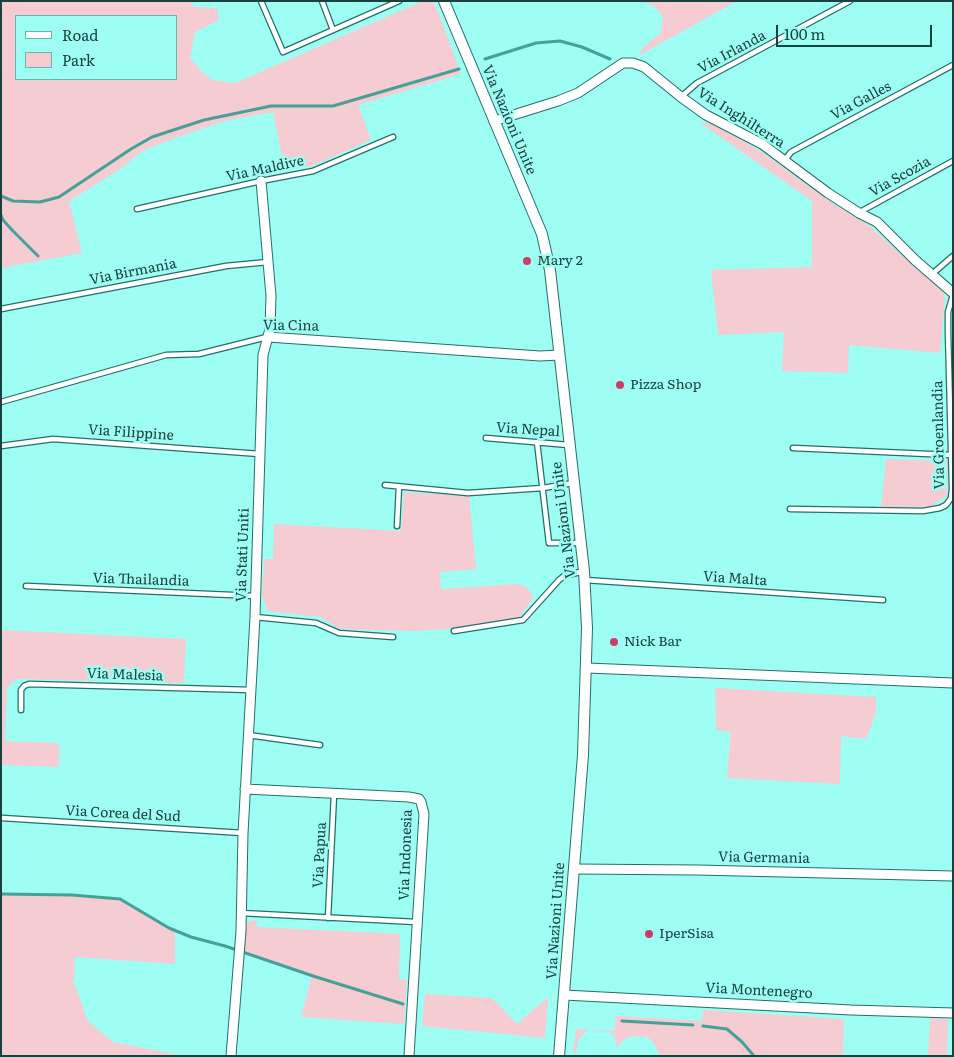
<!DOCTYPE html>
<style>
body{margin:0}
#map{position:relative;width:954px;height:1057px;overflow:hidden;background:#9efef3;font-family:Literata,serif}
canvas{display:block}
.frame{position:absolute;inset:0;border:2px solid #19423e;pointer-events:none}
.legend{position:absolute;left:15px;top:15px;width:162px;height:65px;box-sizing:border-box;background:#9efef3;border:1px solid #69b3ab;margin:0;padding:6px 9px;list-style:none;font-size:15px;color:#19423e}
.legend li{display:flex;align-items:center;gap:10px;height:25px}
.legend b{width:25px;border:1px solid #69b3ab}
.scale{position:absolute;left:776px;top:25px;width:156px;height:22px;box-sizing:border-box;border:2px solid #19423e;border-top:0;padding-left:6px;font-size:15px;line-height:18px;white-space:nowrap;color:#19423e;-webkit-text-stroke:4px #9efef3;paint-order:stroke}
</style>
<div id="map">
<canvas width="954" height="1057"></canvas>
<div class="frame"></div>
<ul class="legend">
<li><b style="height:6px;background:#fff"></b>Road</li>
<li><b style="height:14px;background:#f4ccd2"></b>Park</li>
</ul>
<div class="scale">100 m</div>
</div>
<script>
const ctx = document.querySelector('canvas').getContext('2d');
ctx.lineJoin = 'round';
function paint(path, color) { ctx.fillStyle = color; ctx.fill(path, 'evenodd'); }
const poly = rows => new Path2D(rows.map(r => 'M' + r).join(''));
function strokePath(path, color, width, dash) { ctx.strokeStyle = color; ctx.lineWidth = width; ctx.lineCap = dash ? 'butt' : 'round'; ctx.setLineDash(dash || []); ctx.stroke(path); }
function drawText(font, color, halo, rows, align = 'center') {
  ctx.font = font + ' Literata,serif'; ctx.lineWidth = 5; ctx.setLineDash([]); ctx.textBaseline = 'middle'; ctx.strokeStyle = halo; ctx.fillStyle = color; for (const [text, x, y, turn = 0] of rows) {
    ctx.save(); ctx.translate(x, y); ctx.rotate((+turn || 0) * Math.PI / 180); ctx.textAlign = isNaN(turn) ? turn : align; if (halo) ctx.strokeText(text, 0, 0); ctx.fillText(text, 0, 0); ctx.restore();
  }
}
paint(poly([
 [1,1,191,1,194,7,217,8,219,20,195,32,190,58,202,72,213,80,235,83,423,1,434,1,461,74,358,105,371,140,312,166,285,170,273,112,225,121,161,143,141,152,122,168,69,201,82,253,1,268],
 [176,16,176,79,16,79,16,16],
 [633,1,737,1,638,56,644,46,660,34,663,19,659,11,653,6,646,3],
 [699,122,712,124,736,137,763,153,835,205,870,226,909,262,942,290,945,296,940,353,849,345,848,373,782,371,784,332,718,335,711,270,812,267,812,201],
 [886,459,947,461,947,492,945,497,930,507,881,507],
 [404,492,469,496,476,569,440,572,441,589,518,584,524,586,528,589,533,596,532,600,519,618,446,629,415,631,340,629,320,617,268,611,262,597,264,559,273,559,274,524,401,531],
 [1,630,186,639,184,683,19,679,12,682,7,689,5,741,59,743,59,767,1,765],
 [715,688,876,697,876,713,866,739,841,736,840,784,727,778,731,732,716,730],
 [1,894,72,895,120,899,143,914,175,931,175,964,75,957,74,983,88,1021,113,1042,184,1056,1,1056],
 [256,920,257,927,400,934,399,979,407,980,404,1024,301,1017,312,976,244,952,245,925,248,922],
 [425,994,492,998,517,1024,548,997,545,1038,422,1026],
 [703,1010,844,1019,843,1056,660,1056,655,1045,649,1038,642,1036,629,1037,623,1040,618,1047,616,1046,616,1040,613,1035,609,1032,587,1030,578,1040,576,1053,573,1053,576,1029,614,1031,616,1016,702,1021],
 [930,1018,948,1019,947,1056,928,1056]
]), '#f4ccd2');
strokePath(poly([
 [485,59,536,43,560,41,582,47,610,59],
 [1,196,13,201,40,202,59,197,131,149,152,137,204,120,271,106,333,106,459,69],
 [1,215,3,220,13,231,38,256],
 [1,894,72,895,120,899,169,928,191,937,225,946,313,976,403,1004],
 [622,1021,693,1025],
 [703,1026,727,1029,742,1042,754,1056]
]), '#47a098', 3);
const service = poly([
 [261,1,283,52,399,1],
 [322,1,333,30],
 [682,96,697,83,850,1],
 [784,161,791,152,953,65],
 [137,209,261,181,313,171,393,137],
 [860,212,953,161],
 [931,275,953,256],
 [1,309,226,266,268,262],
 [1,402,166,355,199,354,267,337],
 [486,438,569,445],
 [537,442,549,543,580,543],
 [1,446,53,439,260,454],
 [793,448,951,455],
 [385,485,468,493,543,488,573,483],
 [790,509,923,511,940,508,946,505,951,498,952,489,948,332,948,312,953,295],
 [397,526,399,487],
 [585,580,883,600],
 [26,586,255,596],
 [255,617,316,623,339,633,393,637],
 [454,631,523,620,559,580,564,576,584,571],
 [21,710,21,690,24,686,29,684,251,690],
 [248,735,320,745],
 [2,818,243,833],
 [241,913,416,922],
 [328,918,334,794]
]);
const minor = poly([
 [494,121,558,101,578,93,623,63,633,63,644,67,681,97,706,115,762,144,828,193,859,213,877,222,915,260,953,293],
 [268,337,540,356,559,355],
 [587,668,953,683],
 [245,789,409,797,419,799,421,802,424,814,409,1056],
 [574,869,697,870,953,876],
 [564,995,851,1010,953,1013],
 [231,1056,241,931,243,833,255,617,263,355,270,329,271,296,261,181]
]);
const tertiary = poly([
 [444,1,542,234,550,270,584,571,587,628,583,755,559,1056]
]);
strokePath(service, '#237069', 7);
strokePath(minor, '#237069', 11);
strokePath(tertiary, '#237069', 12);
strokePath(service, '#fff', 4.5);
strokePath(minor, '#fff', 9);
strokePath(tertiary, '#fff', 10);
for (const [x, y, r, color] of [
 [527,261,5,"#cb3d68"],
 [620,385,5,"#cb3d68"],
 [614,642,5,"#cb3d68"],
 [649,934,5,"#cb3d68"]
]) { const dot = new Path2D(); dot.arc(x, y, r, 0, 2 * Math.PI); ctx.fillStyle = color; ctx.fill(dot); strokePath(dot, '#9efef3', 2); }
drawText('14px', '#19423e', '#9efef3', [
 ["Via Irlanda",732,52,-28],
 ["Via Galles",861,101,-28],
 ["Via Inghilterra",741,118,32],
 ["Via Nazioni Unite",509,120,67],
 ["Via Maldive",265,169,-12],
 ["Via Scozia",900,177,-29],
 ["Via Birmania",133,272,-11],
 ["Via Cina",291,326,1],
 ["Via Nepal",528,430,4],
 ["Via Filippine",131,433,4],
 ["Via Groenlandia",939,435,-91],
 ["Via Nazioni Unite",564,520,-97],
 ["Via Stati Uniti",243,555,-88],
 ["Via Malta",735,579,4],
 ["Via Thailandia",141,580,2],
 ["Via Malesia",125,675,2],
 ["Via Corea del Sud",123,814,3],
 ["Via Papua",320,855,-87],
 ["Via Indonesia",406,855,-88],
 ["Via Germania",764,858,1],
 ["Via Nazioni Unite",556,921,-86],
 ["Via Montenegro",759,991,3]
]);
drawText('14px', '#19423e', '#9efef3', [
 ["Mary 2",537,261],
 ["Pizza Shop",630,385],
 ["Nick Bar",624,642],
 ["IperSisa",659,934]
], 'left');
</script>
